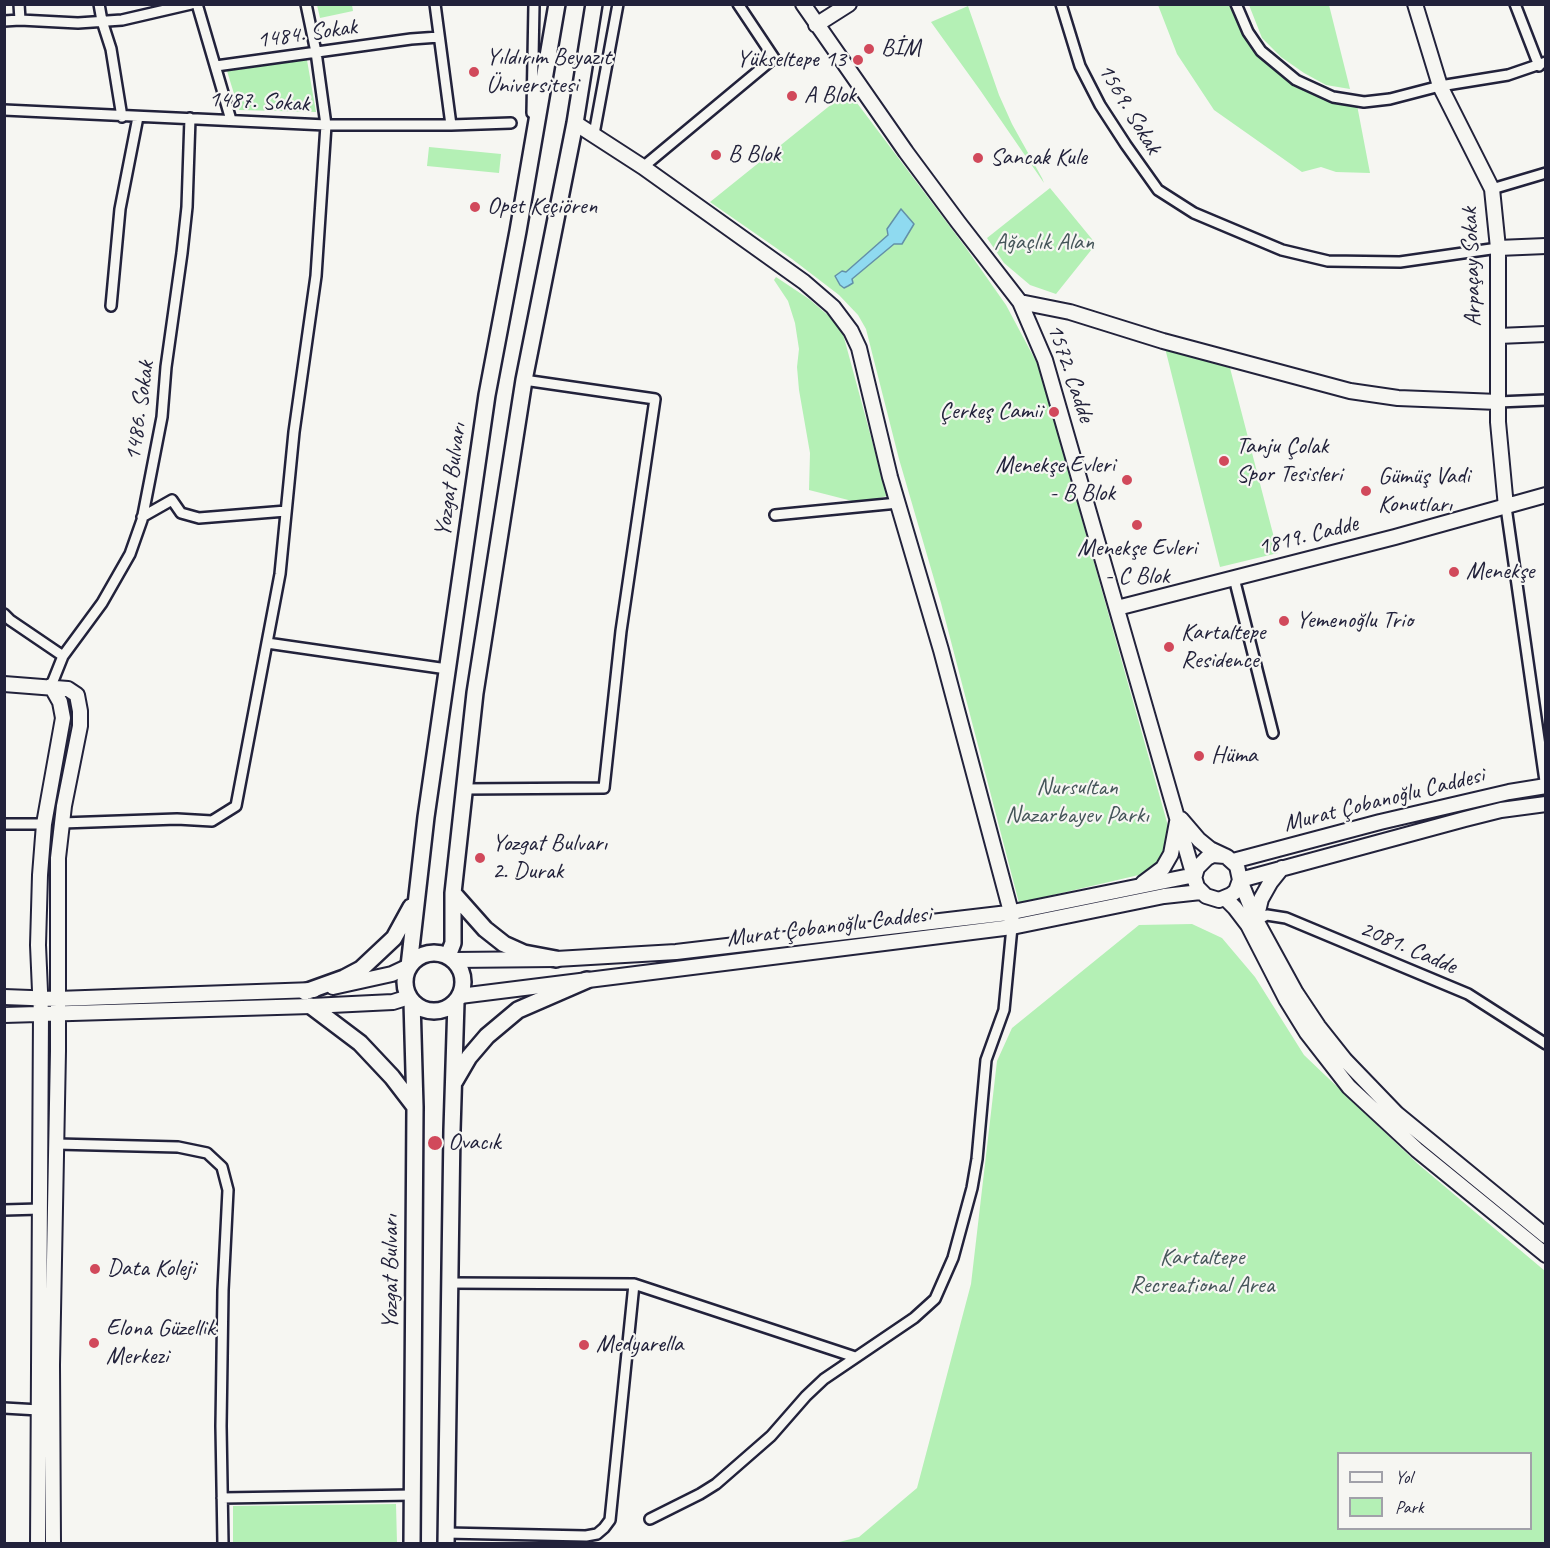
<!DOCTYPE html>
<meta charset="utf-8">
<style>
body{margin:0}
#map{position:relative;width:1550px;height:1548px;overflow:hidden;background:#f6f6f2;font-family:Caveat,sans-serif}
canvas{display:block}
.frame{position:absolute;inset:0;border:6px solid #22223b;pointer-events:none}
.legend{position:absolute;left:1337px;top:1452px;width:195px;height:78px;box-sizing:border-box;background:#f6f6f2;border:2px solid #a1a1a9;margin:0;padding:8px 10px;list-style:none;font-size:18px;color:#22223b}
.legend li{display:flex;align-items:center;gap:12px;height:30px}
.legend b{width:30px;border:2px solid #a1a1a9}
</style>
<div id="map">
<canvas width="1550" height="1548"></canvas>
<div class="frame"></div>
<ul class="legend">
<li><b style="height:8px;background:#f6f6f2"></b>Yol</li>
<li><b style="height:16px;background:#b4f0b5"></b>Park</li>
</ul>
</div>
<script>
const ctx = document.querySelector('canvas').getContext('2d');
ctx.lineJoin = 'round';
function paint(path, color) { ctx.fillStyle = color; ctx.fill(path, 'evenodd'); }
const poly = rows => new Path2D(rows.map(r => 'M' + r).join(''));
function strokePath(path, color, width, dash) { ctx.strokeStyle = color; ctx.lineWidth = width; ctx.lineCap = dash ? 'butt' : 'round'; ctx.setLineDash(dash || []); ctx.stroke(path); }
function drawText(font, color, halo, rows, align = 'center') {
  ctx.font = font + ' Caveat,sans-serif'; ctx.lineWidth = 4.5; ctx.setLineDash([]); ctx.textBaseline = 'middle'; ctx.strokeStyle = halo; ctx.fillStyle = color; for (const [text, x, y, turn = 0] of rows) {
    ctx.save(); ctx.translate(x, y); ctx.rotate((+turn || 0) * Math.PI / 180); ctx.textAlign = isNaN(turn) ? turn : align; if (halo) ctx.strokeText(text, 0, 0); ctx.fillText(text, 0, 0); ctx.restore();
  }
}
paint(poly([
 [317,5,352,5,353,11,320,18],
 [1158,5,1231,5,1250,42,1265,62,1292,84,1319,97,1357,105,1370,173,1336,172,1321,167,1302,172,1214,110,1177,54],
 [1249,5,1329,5,1350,89,1326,85,1304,73,1281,57,1262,38],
 [968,6,999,95,1012,124,1042,178,1044,183,980,90,931,22],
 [307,60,316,112,239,110,227,71],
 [848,91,966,248,1006,305,1039,367,1170,833,1171,842,1156,867,1143,874,1019,903,941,603,899,459,866,329,858,315,839,295,792,259,710,202],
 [429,147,501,154,499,173,427,166],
 [1050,188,1096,244,1056,294,1030,285,1004,263,987,238],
 [776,277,809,299,837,323,843,334,887,496,860,503,809,490,810,453,799,390,797,367,799,349,795,323,788,301,774,280],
 [1165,348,1230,368,1278,553,1220,567],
 [1192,924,1222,938,1255,977,1304,1055,1418,1164,1545,1271,1545,1543,835,1543,859,1537,917,1488,971,1284,997,1061,1012,1028,1139,925],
 [1338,1454,1530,1454,1530,1528,1338,1528],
 [396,1504,397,1543,233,1543,233,1506]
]), '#b4f0b5');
const water = poly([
 [901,209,914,224,902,244,894,244,852,279,853,283,848,286,844,288,840,285,835,276,842,271,846,272,888,235,887,229,901,209]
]);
paint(water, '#8fdaf0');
strokePath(water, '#6390a8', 1.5);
const street = poly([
 [19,4,20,20],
 [99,4,102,21,111,49,122,117],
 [197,4,231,120],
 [435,4,451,125],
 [1061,4,1080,66,1100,105,1126,145,1158,190,1194,213,1282,250,1328,261,1400,262,1498,248],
 [1236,4,1248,32,1261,51,1296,80,1333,97,1364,102,1390,99,1440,86,1508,75,1546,62],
 [1515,4,1539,66],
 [4,21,20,20,78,23,122,20,191,4],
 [216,66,411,39,439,37],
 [4,110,326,125,451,125,511,123],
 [532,113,534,4],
 [594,134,618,4],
 [643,167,774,58,738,4],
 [1492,189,1546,173],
 [111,306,120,209,138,117],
 [1498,402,1546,400],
 [1506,507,1546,788],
 [775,515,898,503],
 [142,517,172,500,181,513,199,518,286,511],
 [1234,578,1273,733],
 [4,614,10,620,63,656],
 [267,643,447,669],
 [51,686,63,656,102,603,130,554,142,520,162,417,166,367,182,253,187,207,190,118],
 [464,789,604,788,621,631,655,399,524,380],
 [62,823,177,819,212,821,236,806,280,574,294,432,316,276,326,125,316,52,306,4],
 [4,824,44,824],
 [1255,921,1267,915,1286,918,1468,994,1546,1044],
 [56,1144,178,1147,207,1153,222,1167,228,1190,223,1290,221,1426,223,1544],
 [4,1210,40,1209],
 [451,1283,634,1284,855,1357],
 [4,1408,39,1410],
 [222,1498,413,1495],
 [650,1519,700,1494,716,1484,771,1436,806,1396,824,1379,914,1318,935,1299,953,1258,972,1188,977,1159,986,1060,1004,1010,1012,927],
 [446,1533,586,1536,597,1534,604,1528,610,1520,634,1284]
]);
const secondary = poly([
 [803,4,906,152,958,222,1020,302,1045,360,1197,887,1206,896,1219,900,1231,895,1236,891,1240,880],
 [1415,4,1440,86,1492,189,1498,248,1498,422,1506,507],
 [816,25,849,4],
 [575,123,643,167,804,282,833,307,851,331,859,348,890,477,941,650,1011,912,1012,927],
 [1498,248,1546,246],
 [1020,302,1070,312,1163,341,1350,391,1398,398,1498,402],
 [1498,336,1546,334],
 [1117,608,1395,537,1546,495],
 [4,684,68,689,77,695,80,711,80,726,64,806,58,858,58,1051,52,1365,53,1544],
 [1181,819,1199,840,1210,849,1227,857,1237,866,1240,880,1256,920,1296,993,1318,1026,1345,1060,1397,1114,1546,1236],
 [1233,861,1380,822,1509,792,1546,786],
 [1195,875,1197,868,1207,858,1213,855,1225,856],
 [1240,880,1465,819,1501,810,1546,804],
 [1143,883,1163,868,1171,854,1177,822],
 [1225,898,1235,908,1248,925,1286,999,1307,1033,1349,1087,1417,1150,1546,1255],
 [1256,920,1261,899,1270,883,1282,868],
 [454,960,556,959,676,952,1008,913,1195,875],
 [333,987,392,974,409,966],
 [460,996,1012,927,1164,896,1201,892],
 [4,997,57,999,314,990],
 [4,1015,311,1006,393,1002,409,997],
 [38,1544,41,1014,38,945,40,875,44,824,63,718,60,702,51,686]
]);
const primary = poly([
 [453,893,485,929,504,944,524,953,556,959],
 '405 982a29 29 0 1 1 58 0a29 29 0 1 1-58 0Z',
 [448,956,453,943,453,893,475,693,524,380,575,123,594,4],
 [409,966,426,817,487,395,518,231,557,4],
 [305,992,344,978,361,969,394,938,411,907],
 [412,1001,415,1107,412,1544],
 [311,1006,360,1043,392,1077,415,1107],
 [455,1081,469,1057,487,1036,518,1010,587,980],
 [446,1544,452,1130,456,1002]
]);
strokePath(street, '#22223b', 14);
strokePath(secondary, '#22223b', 18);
strokePath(primary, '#22223b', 20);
strokePath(street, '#f6f6f2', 9);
strokePath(secondary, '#f6f6f2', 14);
strokePath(primary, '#f6f6f2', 15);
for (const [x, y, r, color] of [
 [869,49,6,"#d1495b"],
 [858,60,6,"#d1495b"],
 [474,72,6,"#d1495b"],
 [792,96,6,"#d1495b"],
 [716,155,6,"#d1495b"],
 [978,158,6,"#d1495b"],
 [475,207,6,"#d1495b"],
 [1054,412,6,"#d1495b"],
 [1224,461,6,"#d1495b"],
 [1127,480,6,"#d1495b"],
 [1366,491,6,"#d1495b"],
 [1137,525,6,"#d1495b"],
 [1454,572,6,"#d1495b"],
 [1284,621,6,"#d1495b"],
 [1169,647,6,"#d1495b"],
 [1199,756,6,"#d1495b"],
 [480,858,6,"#d1495b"],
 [435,1143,8,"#d1495b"],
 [95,1269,6,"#d1495b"],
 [94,1343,6,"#d1495b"],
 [584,1345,6,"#d1495b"]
]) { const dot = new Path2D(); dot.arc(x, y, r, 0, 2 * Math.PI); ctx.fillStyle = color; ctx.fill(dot); strokePath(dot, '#f6f6f2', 2); }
drawText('24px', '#22223b', '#f6f6f2', [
 ["1484. Sokak",307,34,-8],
 ["1487. Sokak",259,102,3],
 ["1569. Sokak",1129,109,59],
 ["Arpaçay Sokak",1472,267,-92],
 ["1572. Cadde",1070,373,71],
 ["1486. Sokak",140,411,-82],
 ["Yozgat Bulvarı",451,480,-82],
 ["1819. Cadde",1308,536,-14],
 ["Murat Çobanoğlu Caddesi",1384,800,-14],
 ["Murat Çobanoğlu Caddesi",829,927,-7],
 ["2081. Cadde",1408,948,23],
 ["Yozgat Bulvarı",391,1272,-90]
]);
drawText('24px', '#22223b', '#f6f6f2', [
 ["BİM",881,49],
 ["Yıldırım Beyazıt",486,58],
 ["Üniversitesi",486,86],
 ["Yükseltepe 13",846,60,"right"],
 ["A Blok",804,96],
 ["B Blok",728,155],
 ["Sancak Kule",990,158],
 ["Opet Keçiören",487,207],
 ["Çerkeş Camii",1042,412,"right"],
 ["Tanju Çolak",1236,447],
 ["Spor Tesisleri",1236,475],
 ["Menekşe Evleri",1115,466,"right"],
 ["- B Blok",1115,494,"right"],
 ["Gümüş Vadi",1378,477],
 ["Konutları",1378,505],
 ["Menekşe Evleri",1137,549,"center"],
 ["- C Blok",1137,577,"center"],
 ["Menekşe",1466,572],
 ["Yemenoğlu Trio",1296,621],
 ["Kartaltepe",1181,633],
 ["Residence",1181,661],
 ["Hüma",1211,756],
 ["Yozgat Bulvarı",492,844],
 ["2. Durak",492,872],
 ["Ovacık",448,1143],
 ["Data Koleji",107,1269],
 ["Elona Güzellik",106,1329],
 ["Merkezi",106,1357],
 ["Medyarella",596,1345]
], 'left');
drawText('24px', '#46565a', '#f6f6f2', [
 ["Ağaçlık Alan",1044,243],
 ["Nursultan",1077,788],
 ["Nazarbayev Parkı",1077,816],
 ["Kartaltepe",1202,1258],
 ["Recreational Area",1202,1286]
]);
</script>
